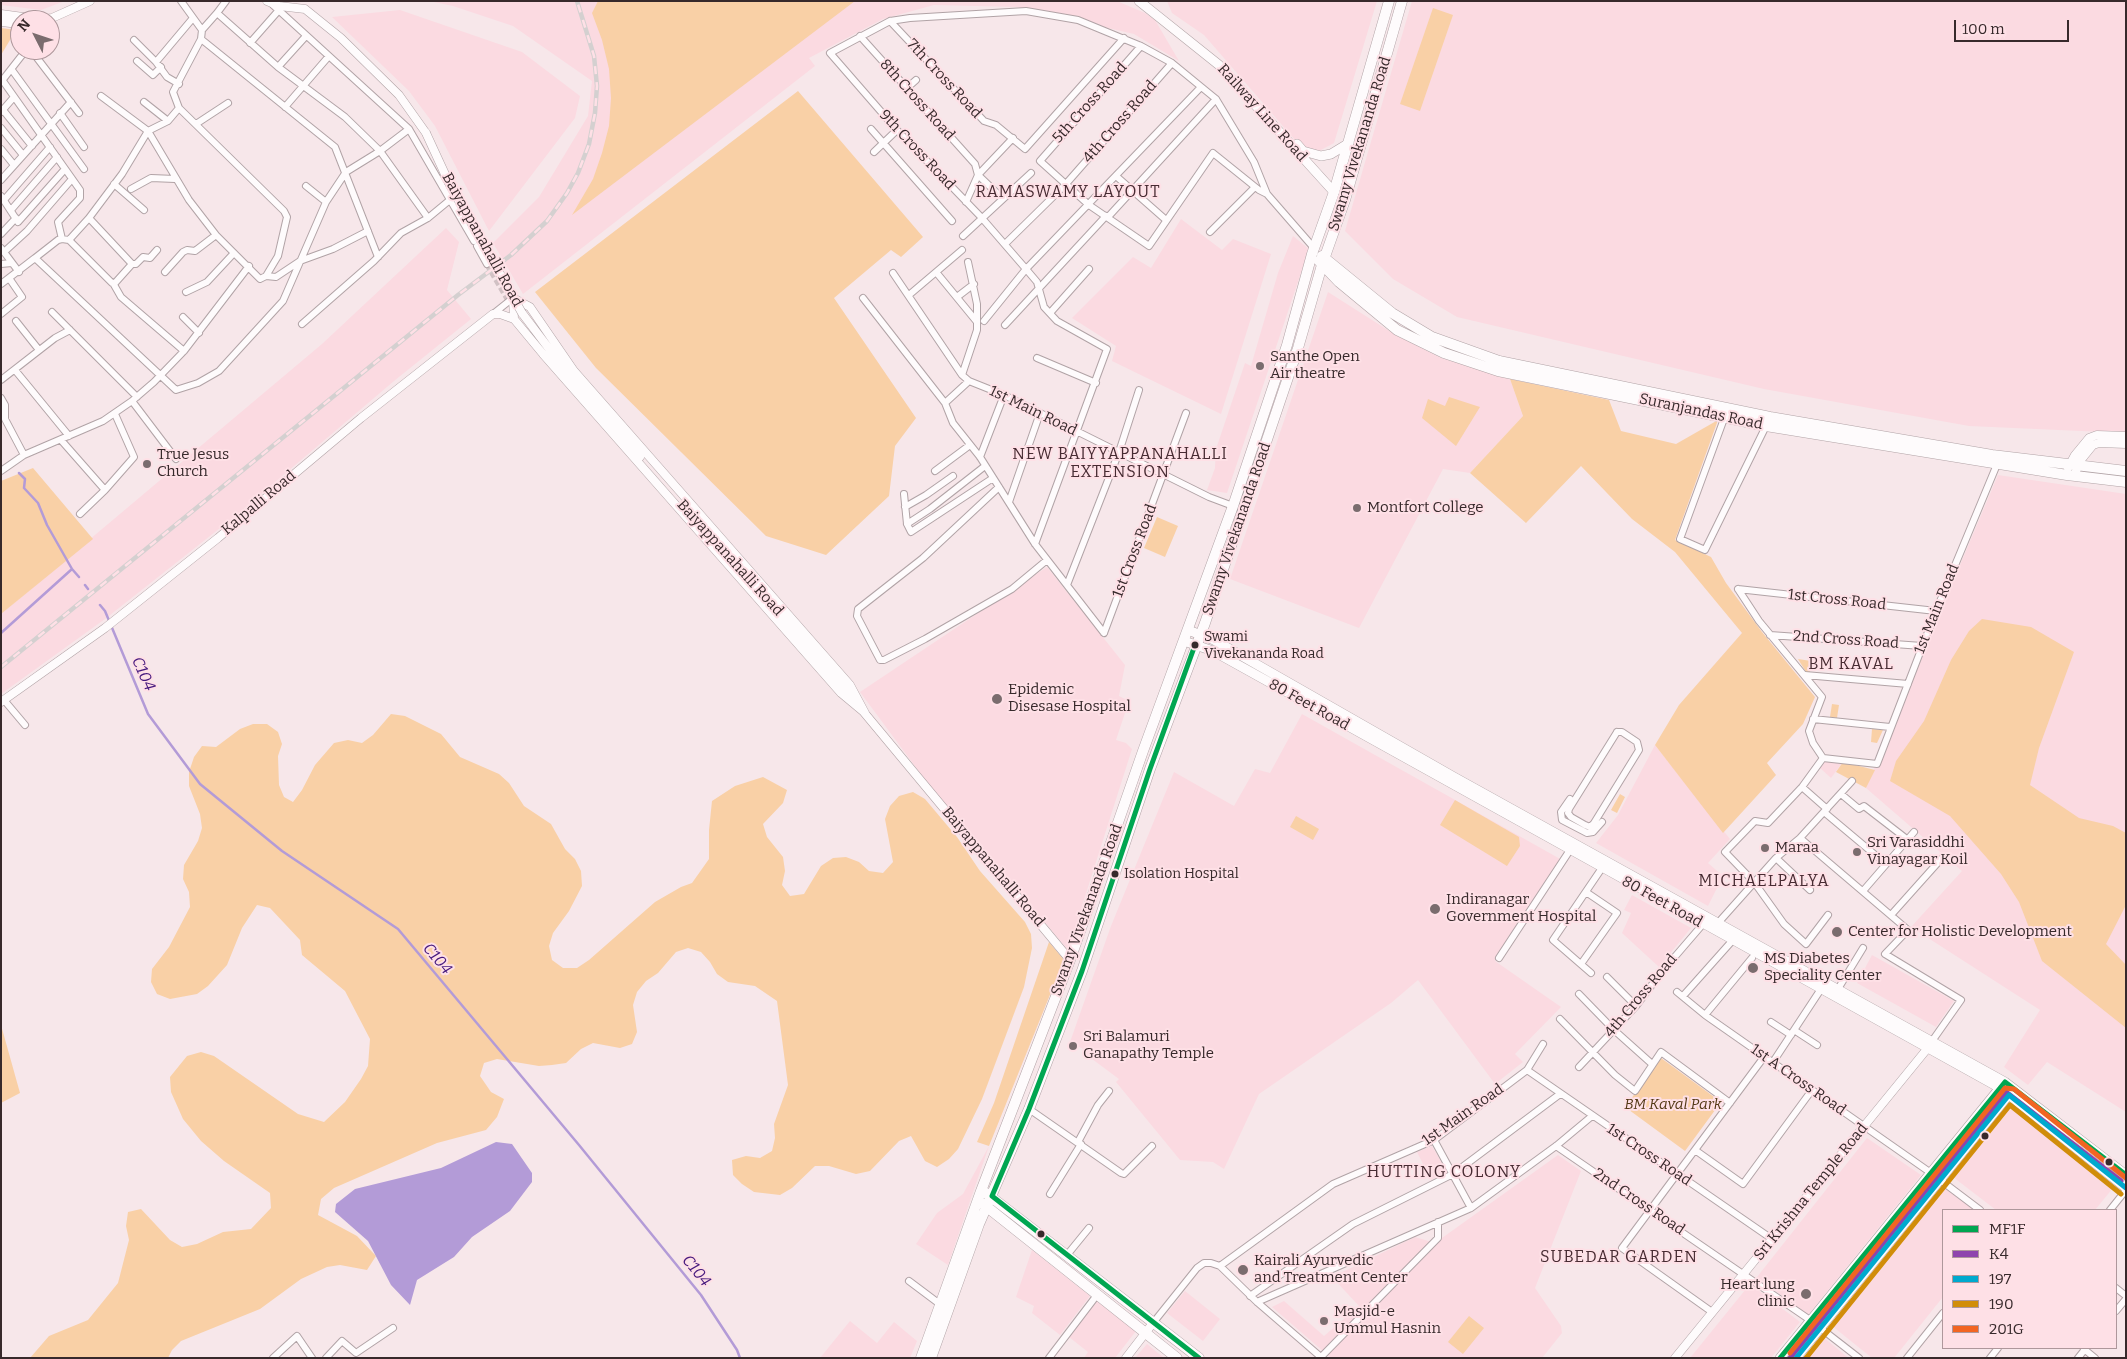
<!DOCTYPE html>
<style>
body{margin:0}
#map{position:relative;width:2127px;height:1359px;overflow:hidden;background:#f7e7ea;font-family:Bitter,serif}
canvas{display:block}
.frame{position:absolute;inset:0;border:2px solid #37292b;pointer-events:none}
.legend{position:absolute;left:1942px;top:1209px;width:175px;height:140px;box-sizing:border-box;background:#fee0e6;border:1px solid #ae979b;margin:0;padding:6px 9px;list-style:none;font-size:15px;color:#37292b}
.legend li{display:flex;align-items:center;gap:10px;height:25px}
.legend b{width:25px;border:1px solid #ae979b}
.north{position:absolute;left:10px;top:10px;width:50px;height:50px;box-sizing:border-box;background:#fee0e6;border:1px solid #ae979b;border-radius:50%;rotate:311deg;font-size:14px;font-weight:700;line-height:20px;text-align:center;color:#37292b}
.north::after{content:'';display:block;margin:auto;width:18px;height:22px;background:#7a6c6e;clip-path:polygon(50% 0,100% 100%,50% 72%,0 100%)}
.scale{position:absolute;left:1954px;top:20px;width:115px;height:22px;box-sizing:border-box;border:2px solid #37292b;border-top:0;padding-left:6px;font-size:15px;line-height:18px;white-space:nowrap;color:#37292b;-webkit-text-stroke:4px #fee0e6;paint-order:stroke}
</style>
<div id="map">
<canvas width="2127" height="1359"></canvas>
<div class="frame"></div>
<ul class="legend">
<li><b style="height:6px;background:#00a651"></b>MF1F</li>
<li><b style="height:6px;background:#8e44ad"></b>K4</li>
<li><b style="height:6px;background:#00a9ce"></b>197</li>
<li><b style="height:6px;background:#d18d09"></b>190</li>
<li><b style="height:6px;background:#f26522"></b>201G</li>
</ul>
<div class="north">N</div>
<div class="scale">100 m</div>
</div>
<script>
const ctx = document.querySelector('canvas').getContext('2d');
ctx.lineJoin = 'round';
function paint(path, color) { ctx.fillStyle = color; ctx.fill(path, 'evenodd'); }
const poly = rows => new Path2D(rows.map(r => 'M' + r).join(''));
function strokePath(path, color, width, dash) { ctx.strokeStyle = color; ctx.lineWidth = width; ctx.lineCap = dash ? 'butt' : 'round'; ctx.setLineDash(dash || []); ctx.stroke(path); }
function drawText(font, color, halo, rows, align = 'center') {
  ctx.font = font + ' Bitter,serif'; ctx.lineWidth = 4; ctx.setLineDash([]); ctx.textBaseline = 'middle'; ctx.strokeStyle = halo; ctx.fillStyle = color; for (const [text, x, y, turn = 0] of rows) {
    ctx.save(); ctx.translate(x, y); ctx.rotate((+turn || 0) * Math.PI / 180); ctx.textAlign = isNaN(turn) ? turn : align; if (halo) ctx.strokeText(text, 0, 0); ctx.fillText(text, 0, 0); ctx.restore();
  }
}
paint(poly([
 [1,1,65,1,41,10,1,5],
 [429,1,1117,1,1145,13,1155,20,1179,61,1134,34,1017,7,934,5,883,19,809,58,815,66,523,294,493,243,539,197,588,116,592,81,513,26,453,6],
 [1167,1,1377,1,1334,143,1319,151,1309,150,1301,147,1204,35,1172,13],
 [1412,1,2123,1,2126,3,2126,433,1969,426,1764,389,1457,317,1393,279,1345,231],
 [400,10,522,52,580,96,575,118,489,231,435,126,409,91,332,17],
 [1181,219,1222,250,1233,239,1271,254,1221,414,1112,361,1116,346,1072,318,1133,257,1151,268],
 [446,228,459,242,447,290,471,319,394,381,234,517,105,619,1,694,1,614,322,344],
 [1293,236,1309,249,1227,493,1207,490,1215,468,1216,449,1245,363,1251,366,1278,273],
 [1328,292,1394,334,1441,358,1510,379,1523,416,1470,473,1443,469,1359,628,1230,579],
 [1998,475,2126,494,2126,1112,2047,1062,2028,1085,2004,1067,2040,1010,1911,927,1962,871,1866,788],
 [1047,567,1125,665,1119,696,1129,701,1116,740,1126,743,1132,749,1068,950,926,781,860,692],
 [1302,714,1562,860,1495,961,1561,1007,1515,1054,1523,1062,1495,1084,1418,980,1391,1003,1259,1094,1224,1169,1213,1162,1180,1160,1116,1082,1119,1079,1084,1053,1085,1050,1070,1042,1111,926,1174,772,1234,806,1255,769,1270,773],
 [1655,745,1730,839,1708,863,1723,876,1708,906,1596,843,1618,815],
 [1826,760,1843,762,1831,778,1820,768],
 [1632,895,1691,928,1659,967,1622,933,1631,913,1624,910],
 [1872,955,1954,1001,1936,1027,1857,983],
 [2009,1106,2113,1188,2095,1210,1996,1210,1953,1177],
 [1867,1138,1921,1175,1808,1315,1757,1277],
 [989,1146,948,1265,916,1244,937,1213,963,1194],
 [1432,1146,1447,1172,1431,1180,1417,1152],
 [1558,1155,1581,1171,1535,1288,1561,1326,1562,1333,1542,1358,1331,1358,1272,1307,1284,1301,1324,1336,1359,1306,1332,1277,1415,1237,1435,1243],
 [1946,1187,1975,1210,1943,1210,1943,1297,1894,1358,1872,1358,1831,1325],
 [1032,1250,1090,1296,1060,1335,1032,1313,1034,1306,1016,1297],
 [1750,1284,1800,1322,1771,1358,1690,1358],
 [1185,1291,1220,1319,1203,1341,1167,1313],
 [1097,1301,1136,1331,1115,1358,1084,1358,1088,1352,1069,1337],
 [850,1321,877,1343,894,1322,917,1341,910,1358,820,1358],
 [1822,1336,1846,1356,1849,1358,1804,1358],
 [1147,1344,1164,1358,1135,1358]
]), '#fbdae1');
paint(poly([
 [598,1,855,1,572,215,593,179,602,153,609,126,611,98,609,69,602,40,592,13],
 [1433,8,1453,15,1420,111,1400,104],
 [1,28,16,30,1,55],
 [798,91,923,237,901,257,891,250,834,298,916,418,895,446,889,496,826,555,766,536,596,368,535,292],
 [1510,379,1609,400,1621,431,1676,444,1718,420,1675,540,1711,557,1726,583,1762,632,1815,697,1803,724,1767,763,1776,775,1723,833,1655,745,1679,705,1742,633,1675,552,1632,519,1581,466,1526,523,1470,473,1523,416],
 [1449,397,1480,407,1456,446,1422,418,1428,399,1445,406],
 [33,468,93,539,1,614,1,481],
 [1157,517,1178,526,1165,557,1144,548],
 [1982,619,2031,627,2074,652,2039,748,2030,785,2079,818,2113,826,2126,833,2126,905,2106,944,2126,965,2126,1028,2042,961,2019,902,2001,874,1950,816,1890,781,1896,761,1924,721,1951,660,1969,631],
 [1798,659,1811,661,1810,672,1806,672],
 [1832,704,1839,705,1837,718,1830,717],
 [391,714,405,716,441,734,460,757,499,774,509,783,524,806,551,824,565,849,575,859,581,871,582,886,569,911,553,933,549,946,552,960,563,968,577,968,589,960,655,902,681,887,692,883,709,859,709,830,712,801,735,786,763,777,787,790,783,803,763,824,767,837,783,857,785,871,782,885,790,896,804,894,821,866,833,858,846,857,859,862,869,871,883,873,893,862,885,819,890,806,899,796,913,792,925,799,957,837,980,871,1025,922,1031,934,1032,948,1024,987,982,1099,958,1149,949,1159,937,1167,925,1161,911,1136,899,1141,870,1171,856,1174,829,1166,815,1166,792,1188,780,1195,754,1192,742,1184,733,1175,732,1160,746,1156,760,1158,772,1151,775,1138,774,1124,788,1085,777,1001,755,986,728,982,717,974,710,962,701,952,688,948,676,952,658,973,646,981,637,992,633,1005,637,1032,632,1044,620,1048,593,1043,581,1049,566,1063,552,1065,539,1066,497,1059,484,1063,480,1076,491,1092,504,1099,497,1117,486,1130,437,1143,334,1188,321,1199,318,1215,357,1236,376,1256,367,1270,340,1265,327,1267,301,1279,260,1309,181,1341,172,1350,168,1358,30,1358,49,1336,88,1320,118,1283,129,1240,126,1226,128,1212,141,1209,170,1240,182,1247,197,1244,223,1232,251,1229,271,1208,270,1193,224,1161,201,1141,183,1119,171,1092,170,1077,187,1056,201,1052,214,1056,298,1114,324,1122,345,1102,361,1079,368,1066,370,1039,345,991,302,955,300,940,270,908,257,905,242,928,227,965,208,986,197,994,170,999,157,994,151,982,152,969,169,947,190,907,189,892,183,879,184,865,198,841,202,828,200,814,189,786,189,772,194,757,202,746,216,747,240,729,253,724,267,724,278,732,282,744,278,756,279,785,284,797,293,802,302,790,315,765,334,743,348,740,362,743,373,735],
 [1872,729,1883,730,1877,743,1871,742],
 [1843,762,1875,770,1866,788,1836,772],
 [1620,794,1625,797,1617,813,1611,810],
 [1455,800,1519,837,1520,846,1507,866,1440,825],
 [1296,816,1319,829,1313,840,1290,827],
 [1049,942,1064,960,989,1146,977,1142,994,1103],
 [1,1025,20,1093,1,1103],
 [1661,1058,1721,1102,1685,1151,1625,1107],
 [1469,1316,1484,1328,1463,1354,1448,1342]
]), '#f9d0a6');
paint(poly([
 [496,1142,512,1144,532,1173,532,1182,510,1211,472,1237,454,1257,417,1280,410,1305,391,1285,368,1241,335,1212,336,1204,355,1189,441,1168]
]), '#b39bd7');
strokePath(poly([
 [19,473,25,479,24,488,38,503,47,525,72,569],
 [85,585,88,589],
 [100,605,105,611,148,714,200,784,282,851,398,929,579,1145,701,1295,737,1350,740,1358],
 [1,633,72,569,79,577]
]), '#b39bd7', 2.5);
strokePath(poly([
 [487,264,510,303]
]), '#d1c1c4', 6, [6, 3]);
const minor = poly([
 [181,1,202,30,201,39,173,92,179,108,168,121,148,131,189,200,216,235,260,279,266,276,276,277,300,261,333,249,368,231],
 [273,5,409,129,474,241],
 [217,13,226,1],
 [890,21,984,121,996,125,1025,149,1124,38],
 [202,30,217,13,278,67],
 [306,36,278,67,345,117,380,151,409,129],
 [860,36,975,164,978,175,966,202],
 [201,39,335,147,378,257],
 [134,40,156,62,167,77,179,84],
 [250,43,279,10],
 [1141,46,1040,161,1089,205,1149,246,1213,153,1259,190,1267,194],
 [31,50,79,113],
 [137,61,153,75,161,67],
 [156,62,193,18],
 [12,70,84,169],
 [3,81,80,190,80,198,58,222,62,239],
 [1,82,26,50],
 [907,88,916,80],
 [144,102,168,121],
 [285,107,329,56],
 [179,108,284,211,287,217,278,256,266,276],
 [3,110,32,146],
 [1,112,14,97],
 [60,113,84,147],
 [196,124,228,103],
 [1,128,23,155],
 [871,129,952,221],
 [1,149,14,165],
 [874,152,897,130],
 [1116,176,1166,220],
 [1,180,71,102],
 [114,184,144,210],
 [306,186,326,202],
 [131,189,151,178,175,179],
 [1,196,18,222,65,169],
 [1002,198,978,175,1013,138],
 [4,200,50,147],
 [11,210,57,157],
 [1108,217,1216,99],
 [89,218,122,174,148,131,101,96],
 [1210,232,1255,187],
 [1,234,16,218],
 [963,236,1031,173],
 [1005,244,1065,185,1172,63],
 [477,246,487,264],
 [1,248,19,272],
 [4,252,27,231,72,179],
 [35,258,58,240,62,239,69,240,112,283,115,283,132,264,89,218,69,240],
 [968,262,977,304,977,330,962,375,969,381,1004,395,1209,497,1233,506],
 [1,264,12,263],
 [132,264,136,264,143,257,150,258,157,250],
 [165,272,183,252,187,250,195,251,216,235],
 [936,272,977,322],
 [893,273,962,375],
 [113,283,121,297,184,351],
 [1,284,35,258,176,390,198,383,219,371,283,301,326,202,346,172,380,151,428,218],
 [186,292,207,282,234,253],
 [909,295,962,250],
 [957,297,974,284],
 [863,298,945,403,969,381],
 [52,312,137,397],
 [1050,313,1089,269],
 [1,314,22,297,9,278],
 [493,314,513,298],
 [183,317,199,333],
 [16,321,39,350],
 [984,321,1026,269,1201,87],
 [302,324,374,261,401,233,428,218,451,199],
 [1005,325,1106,216],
 [1037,358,1096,383],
 [15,370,69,436],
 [1,380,55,338,70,330],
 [1,398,5,405,5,419,24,455],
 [132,401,176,459],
 [945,403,953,423,980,457,1035,544,1104,633],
 [1725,416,1680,539,1705,550,1766,426],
 [61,440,105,490,134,457,115,414],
 [980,457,1004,395],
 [1,471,24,455,103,421,132,401,154,382,184,351,249,266],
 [935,471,970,445],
 [999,487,923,558,858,609,857,616,880,660,884,660,925,639,1012,589,1047,560],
 [904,494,907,524,911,532,993,478],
 [1009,502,1040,413],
 [905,507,926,495,953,476],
 [80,514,105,490],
 [907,524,930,509,985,466],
 [1035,544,1107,349,1057,321,1044,307,1037,282,1026,269,981,217,897,130,830,53,890,21,910,18,1026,11,1078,20,1141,46,1172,63,1216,99,1254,162,1267,194,1314,248],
 [1067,585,1119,452,1139,390],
 [1738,589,1759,621,1822,697,1809,731,1813,743,1823,758],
 [1738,589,1936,611],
 [1104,633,1186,413],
 [1770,635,1922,646],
 [1805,675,1908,684],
 [4,700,25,725],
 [1813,719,1890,727],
 [1617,732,1622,732,1637,742,1639,750,1594,823,1590,827,1585,825,1571,817,1568,813,1569,809,1617,732],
 [1823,758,1877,764,1936,611,1998,462],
 [1823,758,1802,787,1768,823,1755,821,1725,852,1754,882,1784,924,1806,944,1828,915],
 [1802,787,1827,809],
 [1841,794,1859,809,1864,806,1908,840],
 [1570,799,1561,812,1562,820,1587,833,1593,832,1602,822],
 [1824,812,1886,864],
 [1800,838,1908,930,1885,954,1961,1000,1930,1044],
 [1776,858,1810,890],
 [1863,891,1914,832],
 [1891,915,1942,858],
 [1718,923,1776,858,1800,838,1852,781],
 [1499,958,1570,850],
 [1581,964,1617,913,1586,892],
 [1591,973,1553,940,1604,865],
 [1607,977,1636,1006],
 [1838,989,1863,948],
 [1677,992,1705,1015,1931,1173,1980,1210],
 [1579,994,1614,1030,1652,1064],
 [1683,996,1732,941],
 [1705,1015,1752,958],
 [1560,1019,1615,1075,1635,1091,1661,1052,1730,1103],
 [1771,1022,1791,1035],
 [1794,1030,1817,1045],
 [1773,1062,1821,989],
 [1579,1067,1636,1006,1660,974,1703,924],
 [1527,1070,1772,1239],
 [1029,1109,1121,1173,1124,1174,1152,1146],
 [1434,1140,1471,1208],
 [1078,1142,1098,1105,1109,1091],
 [1556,1146,1810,1320,1859,1358],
 [1695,1150,1743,1184,1812,1090],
 [1050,1194,1081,1144],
 [2110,1210,2126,1190],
 [1067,1255,1089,1228],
 [1220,1266,1333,1184,1434,1140,1527,1070,1543,1044],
 [909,1281,941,1305],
 [2116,1288,2126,1296],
 [1250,1296,1353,1224,1453,1174,1560,1094],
 [1257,1302,1471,1208,1556,1146,1592,1116],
 [2116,1311,2126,1299],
 [1712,1312,1622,1248,1764,1057],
 [1153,1323,1197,1268,1204,1263,1211,1263,1220,1266,1257,1302,1322,1358],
 [2084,1349,2095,1358],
 [1321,1357,1438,1238,1438,1222],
 [273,1358,297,1336,312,1358],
 [326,1358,342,1341,356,1353,393,1328],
 [1049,1358,1097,1295],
 [1907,1358,1943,1313],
 [1990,1358,1998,1348],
 [2078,1358,2086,1348]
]);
const tertiary = poly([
 [267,1,279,6,305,9,341,38,399,95,426,133],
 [1,14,23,17,29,20],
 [37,20,52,18,90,1],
 [1,22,20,24],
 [513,298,530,307,574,371,850,685,865,713,841,693,543,354,514,319,513,298],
 [522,313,569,375,640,457],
 [2068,468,2075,455,2089,438,2097,435,2126,436],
 [2074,476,2080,461,2093,445,2099,443,2126,444],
 [745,576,853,699],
 [1,702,105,628,218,538,361,418,493,314,500,314,514,319],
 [862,710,1070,960],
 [1126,1358,1153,1323],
 [1675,1358,1927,1049]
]);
const secondary = poly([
 [1139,1,1219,65,1334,192],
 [1297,144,1303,151,1321,156,1331,154,1349,143],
 [1188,630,1214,640,1454,777,2005,1082,2126,1175],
 [1184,641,1213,651,2000,1088,2126,1188],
 [1780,1358,2003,1084],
 [1796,1358,2011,1092]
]);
const primary = poly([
 [1322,256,1392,313,1432,337,1499,361,1770,417,1992,455,2126,471],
 [1319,261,1339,282,1397,330,1444,353,1498,371,1766,426,2067,475,2126,482],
 [986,1193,1199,1358],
 [982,1203,1177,1358],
 [921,1358,981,1191,1070,960,1143,751,1233,506,1287,345,1312,254,1334,192,1389,1],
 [931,1358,979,1224,1029,1109,1082,971,1150,769,1205,623,1298,348,1322,265,1345,200,1402,1]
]);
strokePath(minor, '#b1a3a6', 8);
strokePath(tertiary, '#b1a3a6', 9);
strokePath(secondary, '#b1a3a6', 10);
strokePath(primary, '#b1a3a6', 11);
strokePath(minor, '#fefbfc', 6);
strokePath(tertiary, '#fefbfc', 8);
strokePath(secondary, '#fefbfc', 9);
strokePath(primary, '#fefbfc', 10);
const rail = poly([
 [1,667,458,295,511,255,547,221,567,193,578,173,589,144,595,113,597,86,594,56,577,1]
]);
strokePath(rail, '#d4d0d0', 4.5);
strokePath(rail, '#fee0e6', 2.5, [8]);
const tertiaryBridge = poly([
 [426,133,450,185,522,313]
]);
strokePath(tertiaryBridge, '#b1a3a6', 9, []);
strokePath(tertiaryBridge, '#fefbfc', 8);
strokePath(poly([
 [1195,645,1150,769,1082,971,1029,1109,992,1196,1199,1358],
 [1780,1358,2005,1082,2126,1175]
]), '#00a651', 5);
strokePath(poly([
 [1790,1358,2006,1092,2121,1181]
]), '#8e44ad', 5);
strokePath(poly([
 [1796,1358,2009,1095,2126,1188]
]), '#00a9ce', 5);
strokePath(poly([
 [1806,1358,2010,1105,2121,1194]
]), '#d18d09', 5);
strokePath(poly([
 [1790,1353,2005,1088,2014,1089,2126,1178]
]), '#f26522', 5);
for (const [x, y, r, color] of [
 [1260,366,5,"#7a6c6e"],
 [147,464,5,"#7a6c6e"],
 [1357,508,5,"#7a6c6e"],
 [1195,645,4.5,"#37292b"],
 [997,699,6,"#7a6c6e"],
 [1765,848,5,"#7a6c6e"],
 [1857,852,5,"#7a6c6e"],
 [1115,874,4.5,"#37292b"],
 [1435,909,6,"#7a6c6e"],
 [1837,932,6,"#7a6c6e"],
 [1753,968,6,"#7a6c6e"],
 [1073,1046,5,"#7a6c6e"],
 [1985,1136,4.5,"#37292b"],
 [2109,1162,4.5,"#37292b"],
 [1041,1234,4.5,"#37292b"],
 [1243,1270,6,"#7a6c6e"],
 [1806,1294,6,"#7a6c6e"],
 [1324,1321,5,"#7a6c6e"]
]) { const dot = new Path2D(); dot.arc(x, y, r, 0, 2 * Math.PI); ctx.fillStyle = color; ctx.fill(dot); strokePath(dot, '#fee0e6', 2); }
drawText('14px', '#37292b', '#fee0e6', [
 ["Swami",1204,637],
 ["Vivekananda Road",1204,654],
 ["Isolation Hospital",1124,874]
], 'left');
drawText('15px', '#37292b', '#fee0e6', [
 ["7th Cross Road",944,79,47],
 ["8th Cross Road",917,100,48],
 ["5th Cross Road",1090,103,-48],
 ["Railway Line Road",1262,113,48],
 ["4th Cross Road",1120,122,-49],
 ["Swamy Vivekananda Road",1360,144,-73],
 ["9th Cross Road",917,150,47],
 ["Baiyappanahalli Road",482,240,61],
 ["1st Main Road",1033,411,26],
 ["Suranjandas Road",1701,412,12],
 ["Kalpalli Road",259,503,-40],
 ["Swamy Vivekananda Road",1237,529,-71],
 ["1st Cross Road",1135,551,-69],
 ["Baiyappanahalli Road",730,558,48],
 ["1st Cross Road",1837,600,6],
 ["1st Main Road",1937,609,-68],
 ["2nd Cross Road",1846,640,4],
 ["80 Feet Road",1309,705,29],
 ["Baiyappanahalli Road",993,867,50],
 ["80 Feet Road",1662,902,29],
 ["Swamy Vivekananda Road",1087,910,-70],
 ["4th Cross Road",1641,996,-50],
 ["1st A Cross Road",1798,1080,35],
 ["1st Main Road",1463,1115,-35],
 ["1st Cross Road",1649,1155,34],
 ["Sri Krishna Temple Road",1811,1192,-51],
 ["2nd Cross Road",1639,1202,34]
]);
drawText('15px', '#37292b', '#fee0e6', [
 ["Santhe Open",1270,357],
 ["Air theatre",1270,374],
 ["True Jesus",157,455],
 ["Church",157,472],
 ["Montfort College",1367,508],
 ["Epidemic",1008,690],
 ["Disesase Hospital",1008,707],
 ["Sri Varasiddhi",1867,843],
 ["Vinayagar Koil",1867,860],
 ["Maraa",1775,848],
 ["Indiranagar",1446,900],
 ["Government Hospital",1446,917],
 ["Center for Holistic Development",1848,932],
 ["MS Diabetes",1764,959],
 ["Speciality Center",1764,976],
 ["Sri Balamuri",1083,1037],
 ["Ganapathy Temple",1083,1054],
 ["Kairali Ayurvedic",1254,1261],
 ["and Treatment Center",1254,1278],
 ["Heart lung",1795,1285,"right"],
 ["clinic",1795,1302,"right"],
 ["Masjid-e",1334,1312],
 ["Ummul Hasnin",1334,1329]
], 'left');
drawText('italic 15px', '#543916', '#fee0e6', [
 ["BM Kaval Park",1673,1105]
]);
ctx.letterSpacing = '1px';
drawText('16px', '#472b32', '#fee0e6', [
 ["RAMASWAMY LAYOUT",1068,193],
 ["NEW BAIYYAPPANAHALLI",1120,455],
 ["EXTENSION",1120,473],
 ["BM KAVAL",1851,665],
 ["MICHAELPALYA",1764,882],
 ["HUTTING COLONY",1444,1173],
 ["SUBEDAR GARDEN",1619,1258]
]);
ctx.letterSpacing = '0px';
drawText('italic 16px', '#45187d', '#fee0e6', [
 ["C104",143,674,66],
 ["C104",437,959,50],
 ["C104",696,1271,51]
]);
</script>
